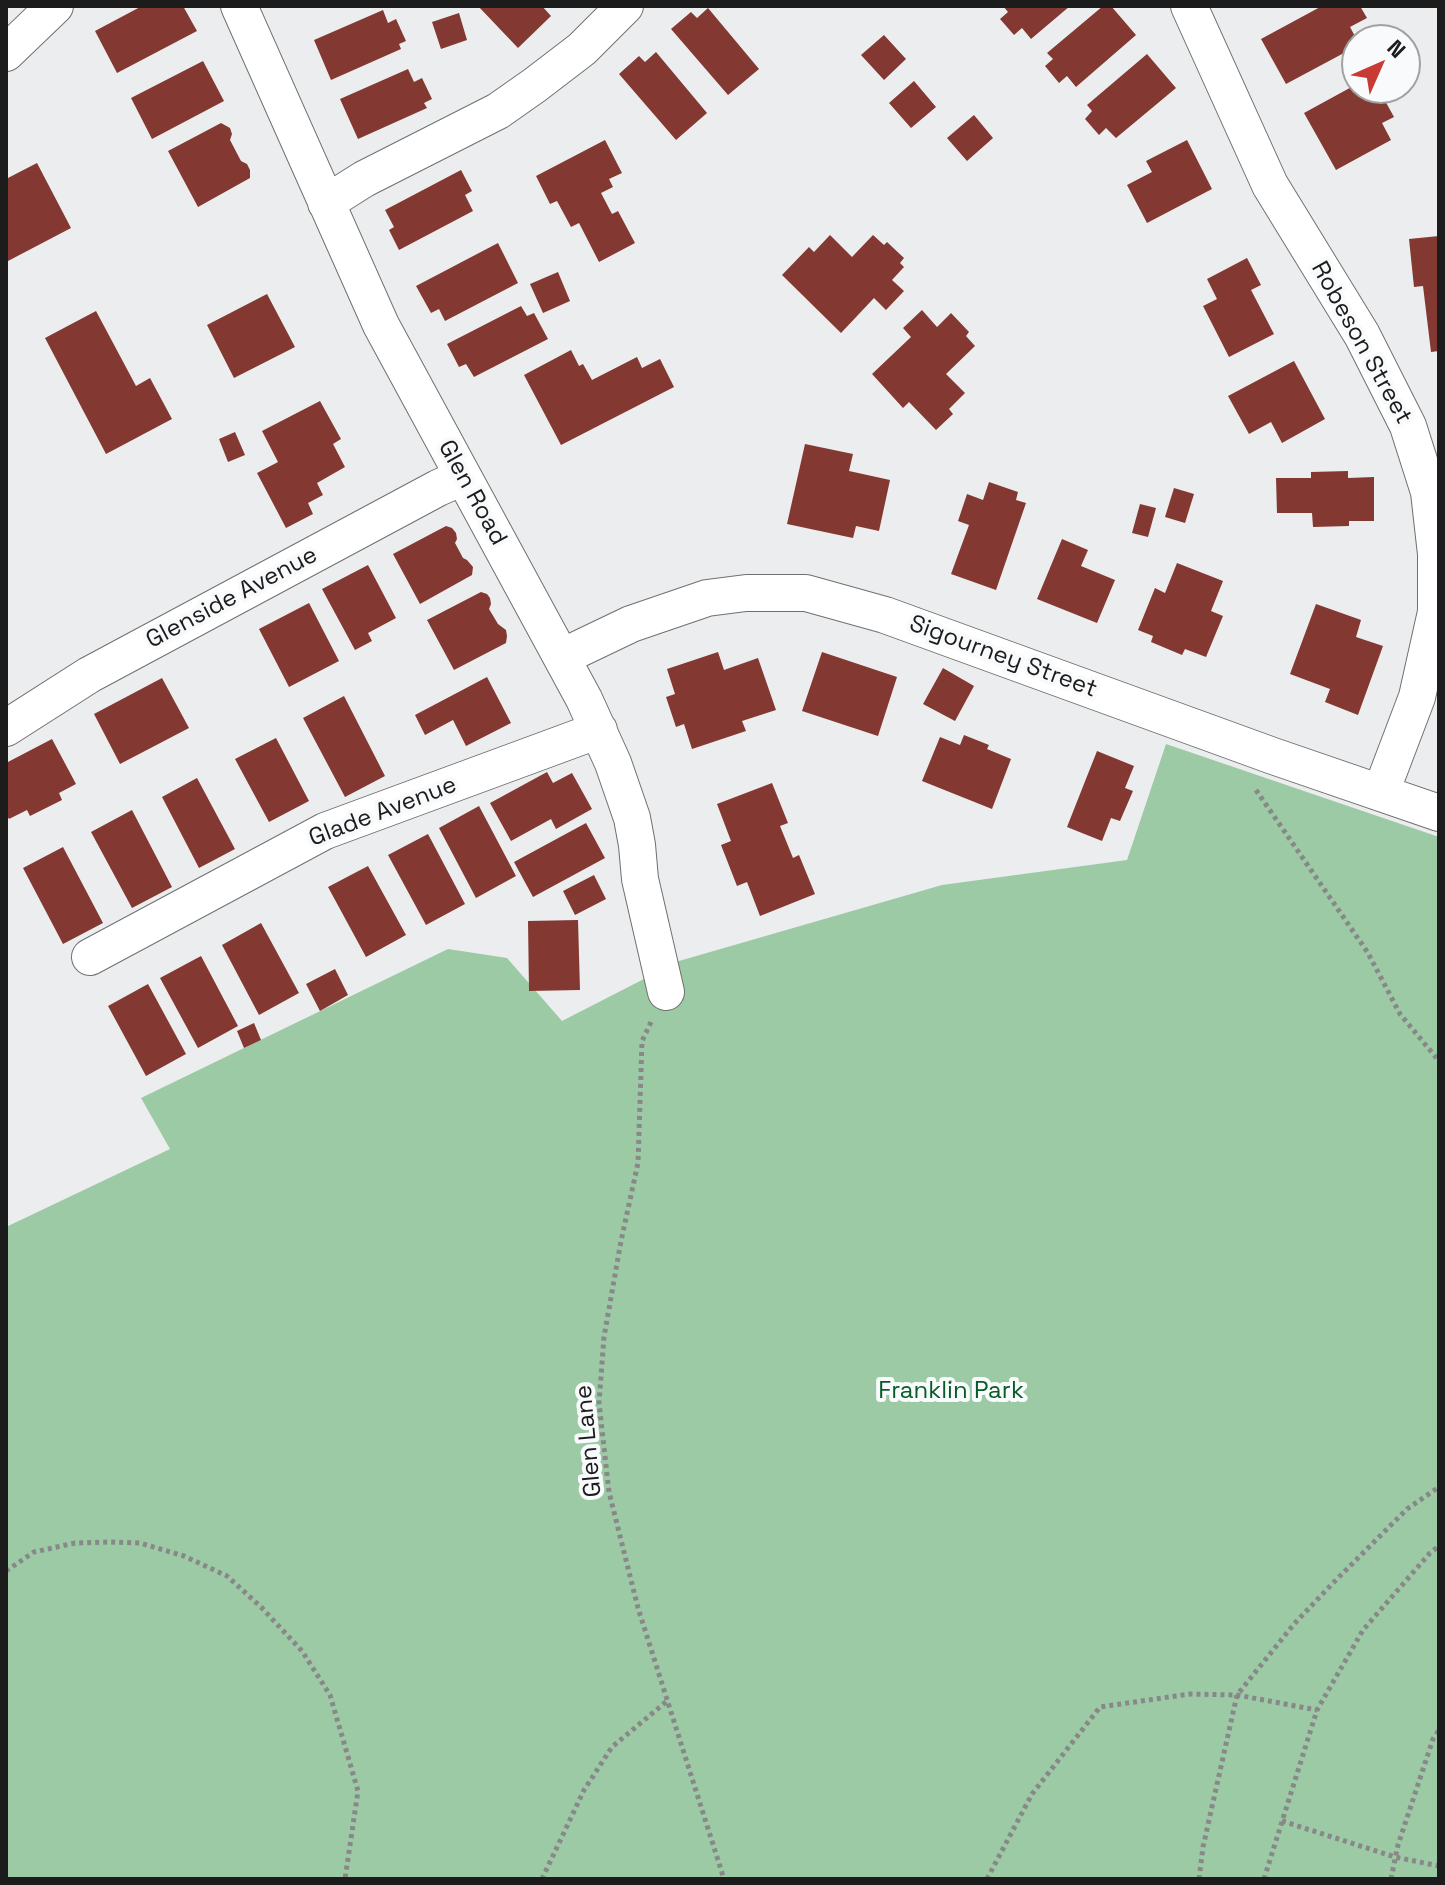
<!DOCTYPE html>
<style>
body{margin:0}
#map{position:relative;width:1445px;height:1885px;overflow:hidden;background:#ecedee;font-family:"Space Grotesk",sans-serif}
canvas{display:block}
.frame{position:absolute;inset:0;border:8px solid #1c1c1c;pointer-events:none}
.north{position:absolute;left:1341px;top:24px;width:80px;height:80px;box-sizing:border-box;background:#f9fafb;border:2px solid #a1a1a2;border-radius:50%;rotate:45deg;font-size:22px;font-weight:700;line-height:32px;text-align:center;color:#1c1c1c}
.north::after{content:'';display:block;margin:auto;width:28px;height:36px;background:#c83a34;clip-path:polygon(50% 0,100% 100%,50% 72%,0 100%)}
</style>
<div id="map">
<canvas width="1445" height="1885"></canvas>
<div class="frame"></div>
<div class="north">N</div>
</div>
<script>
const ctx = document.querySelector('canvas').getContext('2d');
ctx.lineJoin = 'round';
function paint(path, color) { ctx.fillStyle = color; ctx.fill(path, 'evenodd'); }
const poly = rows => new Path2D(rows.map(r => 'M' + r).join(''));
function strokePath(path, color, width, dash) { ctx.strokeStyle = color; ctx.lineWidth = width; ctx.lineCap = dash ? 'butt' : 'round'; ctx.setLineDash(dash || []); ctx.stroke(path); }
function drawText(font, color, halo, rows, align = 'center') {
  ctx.font = font + ' "Space Grotesk",sans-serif'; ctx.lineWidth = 8; ctx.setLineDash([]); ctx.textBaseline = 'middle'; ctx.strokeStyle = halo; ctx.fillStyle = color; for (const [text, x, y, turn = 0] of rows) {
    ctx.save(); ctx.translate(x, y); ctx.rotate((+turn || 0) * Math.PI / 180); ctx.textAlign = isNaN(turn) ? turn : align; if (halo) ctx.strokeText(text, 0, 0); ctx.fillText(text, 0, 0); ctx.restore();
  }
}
paint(poly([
 [1166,744,1439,837,1439,1879,6,1879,6,1227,170,1149,141,1098,448,949,507,958,562,1021,679,961,942,885,1127,860]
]), '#9ccaa5');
paint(poly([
 [142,6,183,6,197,31,117,73,95,31],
 [478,6,542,6,551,16,518,48],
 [1003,6,1070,6,1031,39,1022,28,1014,35,1000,19,1008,12],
 [1103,6,1111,6,1136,35,1076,87,1067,76,1059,83,1045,66,1053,59,1047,53],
 [1322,6,1360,6,1367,18,1350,27,1357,40,1357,46,1286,84,1261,39],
 [708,8,759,69,728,95,671,29,691,12,697,18],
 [383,10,388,23,396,19,406,41,399,44,401,49,331,80,314,40],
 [459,13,467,40,441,49,432,22],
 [884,35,906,59,884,80,861,55],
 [656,52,707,113,676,140,619,74,639,56,645,62],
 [1147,54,1176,88,1116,138,1106,128,1099,135,1085,119,1092,111,1087,105],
 [203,61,224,101,152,139,131,98],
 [408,69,414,82,422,78,432,99,424,103,427,108,358,139,340,99],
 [914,81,936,107,911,128,889,103],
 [1357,84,1357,88,1378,88,1394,117,1382,123,1391,140,1336,170,1304,113],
 [974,115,993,138,967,161,947,138],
 [221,123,230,128,232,134,230,140,241,161,247,164,250,170,250,178,198,207,168,151],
 [605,140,622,173,609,179,613,187,601,193,612,214,618,211,635,243,599,262,579,223,571,227,557,201,550,204,536,176],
 [1187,140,1212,189,1147,223,1127,185,1152,172,1146,161],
 [37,163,71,228,8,261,6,258,6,179],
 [461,170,472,191,465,195,473,211,399,250,389,230,394,227,385,210],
 [830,235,852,257,873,235,884,245,887,242,904,258,900,263,904,267,892,280,904,291,886,310,874,298,841,333,782,275,809,247,814,252],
 [1439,236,1439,351,1431,352,1423,286,1414,287,1409,239],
 [498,243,518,283,445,321,439,309,431,313,416,286],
 [1247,258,1261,285,1251,290,1274,334,1229,357,1203,306,1217,299,1207,279],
 [558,272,570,301,543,313,530,284],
 [267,294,295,347,234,378,207,325],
 [521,306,527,316,534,313,548,339,474,377,466,364,459,367,447,344],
 [922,310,937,327,951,313,969,332,966,336,975,346,946,374,965,393,949,409,953,414,936,430,909,402,903,408,872,374,911,337,903,328],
 [96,311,136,386,150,378,172,419,106,454,45,338],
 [571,350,579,366,583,364,592,380,637,357,642,368,660,359,674,387,561,445,524,375],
 [1294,361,1325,419,1282,443,1271,422,1249,434,1228,396],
 [320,401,341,439,333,444,345,467,317,483,323,495,308,503,313,514,286,528,257,473,278,462,262,431],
 [235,432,245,455,228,462,219,439],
 [805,444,853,454,849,471,890,480,879,531,856,526,853,538,787,524],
 [1348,471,1348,478,1374,477,1374,521,1349,521,1349,526,1313,527,1312,513,1277,513,1276,478,1311,478,1311,472],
 [989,482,1018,492,1016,500,1026,503,996,590,951,574,969,525,958,521,967,494,983,500],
 [1174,488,1194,494,1185,523,1165,517],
 [1140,504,1156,508,1148,537,1132,533],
 [446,526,452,528,456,533,457,539,455,543,463,558,467,560,473,567,472,575,420,604,393,554],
 [1062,539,1088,550,1081,566,1115,580,1097,623,1037,599],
 [1177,563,1223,581,1211,611,1223,616,1206,657,1185,649,1182,655,1151,642,1153,636,1138,630,1155,588,1165,593],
 [368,565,396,618,368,633,372,641,355,650,322,589],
 [481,592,487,594,490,598,491,604,489,609,498,624,506,630,507,636,506,643,454,670,427,620],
 [309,603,339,661,289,687,259,629],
 [1316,604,1361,620,1356,637,1383,646,1358,715,1325,702,1330,689,1290,674],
 [718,652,724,670,758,658,776,710,742,721,746,731,692,749,684,724,676,727,666,697,675,694,667,669],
 [822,652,897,677,878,736,802,711],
 [943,668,974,686,955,721,923,704],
 [487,677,511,723,466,746,453,720,425,735,415,715],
 [162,678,189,728,120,764,94,714],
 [344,696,385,776,345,797,303,718],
 [964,735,989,745,987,749,1011,759,992,809,922,781,940,737,960,745],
 [276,738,309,801,269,822,235,759],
 [52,739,76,784,59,793,62,800,30,816,27,810,9,819,6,814,6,763],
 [1097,751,1134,766,1125,788,1133,791,1120,821,1111,818,1102,841,1067,827],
 [547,772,553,783,572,773,592,809,556,829,551,819,511,841,490,803],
 [197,778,235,849,199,868,162,797],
 [772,783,788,823,780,826,793,858,799,855,815,894,760,916,747,882,737,886,721,845,731,841,717,804],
 [479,806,516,876,476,898,439,828],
 [132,810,172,887,132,908,91,832],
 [586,823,605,858,533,897,514,862],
 [428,834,465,904,426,925,388,855],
 [63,847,103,923,63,944,23,868],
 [368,866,406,935,366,957,328,887],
 [594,875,606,899,575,915,563,891],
 [578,920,580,990,529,991,528,921],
 [261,923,299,993,259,1015,222,945],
 [201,956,238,1026,198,1048,160,978],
 [335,969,348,995,320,1011,306,984],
 [148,984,186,1054,146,1076,108,1006],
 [254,1023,261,1040,244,1048,237,1031]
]), '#843832');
const minor = poly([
 [239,6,381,325,584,699,613,763,632,818,637,845,640,879,666,992],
 [1189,6,1270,185,1362,335,1408,426,1429,492,1436,554,1436,612,1417,697,1381,792],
 [6,53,55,6],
 [326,203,364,179,498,111,535,85,582,49,625,6],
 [562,657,631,624,707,598,746,593,806,593,885,615,1273,756,1439,813],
 [6,728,89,675,438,488,456,480,464,479],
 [90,957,325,831,599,730]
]);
strokePath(minor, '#6f7070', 38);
strokePath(poly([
 [1256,790,1368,953,1400,1014,1439,1061],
 [651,1022,642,1041,638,1163,621,1241,604,1337,599,1403,609,1492,638,1608,724,1879],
 [6,1571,34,1552,75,1543,111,1542,140,1543,184,1556,227,1576,261,1607,302,1651,330,1695,358,1791,345,1879],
 [1282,1821,1395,1857,1439,1866],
 [542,1879,584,1790,612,1747,667,1701],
 [987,1879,1032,1794,1100,1707,1190,1694,1237,1695,1317,1710],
 [1199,1879,1203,1847,1237,1695,1294,1624,1334,1582,1407,1509,1439,1487],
 [1264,1879,1317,1710,1363,1630,1430,1553,1439,1546],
 [1391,1879,1398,1845,1433,1739,1439,1730]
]), '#888889', 5, [4, 4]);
strokePath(minor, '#fff', 36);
drawText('24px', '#1c1c1c', '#f9fafb', [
 ["Robeson Street",1361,343,61],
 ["Glen Road",472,493,61],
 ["Glenside Avenue",232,598,-28],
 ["Sigourney Street",1003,657,20],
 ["Glade Avenue",383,812,-21],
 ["Glen Lane",589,1441,-95]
]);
drawText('24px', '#075b29', '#f9fafb', [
 ["Franklin Park",951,1391]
]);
</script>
